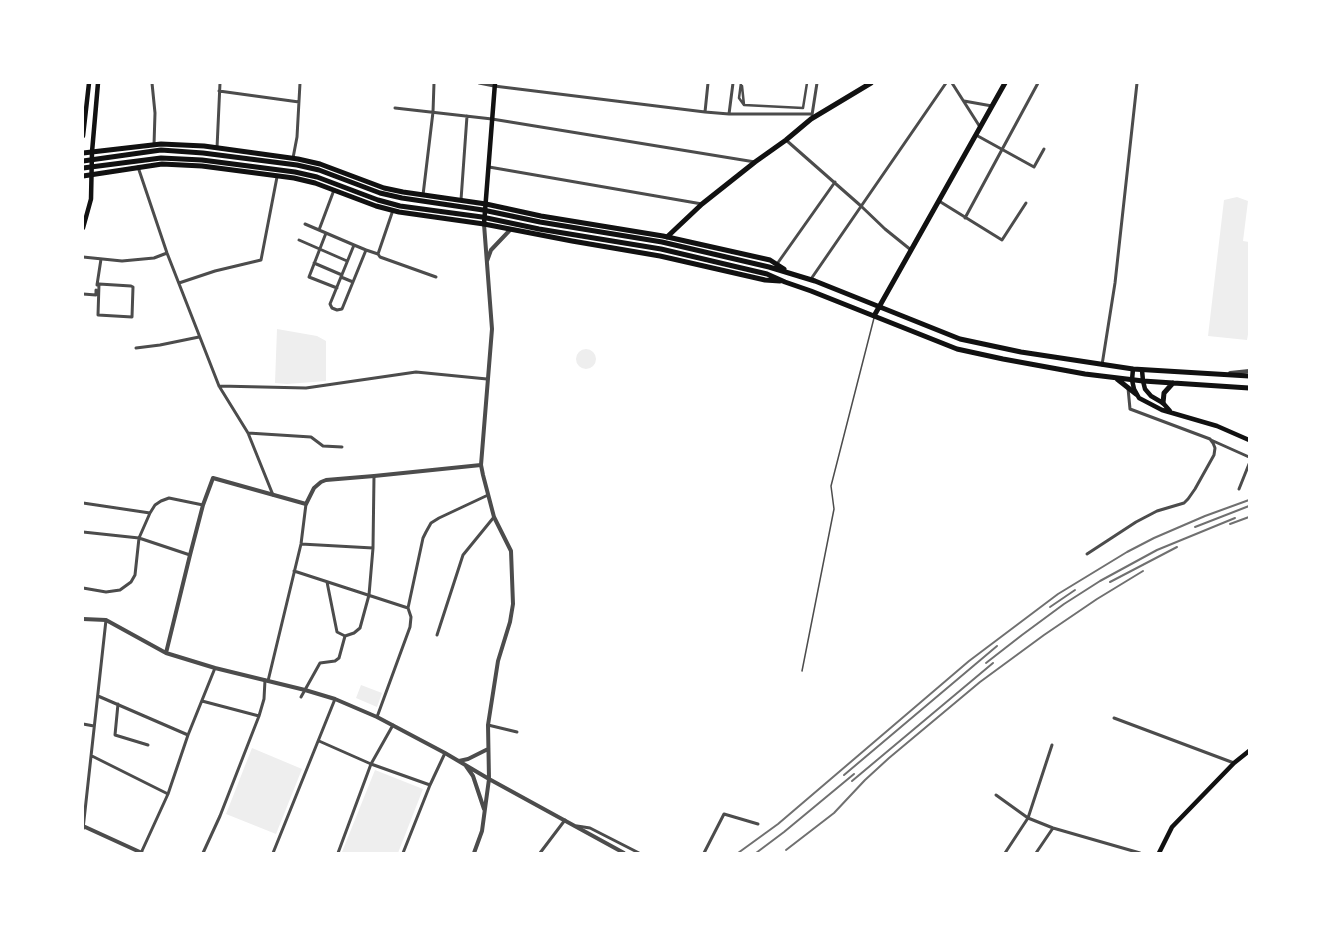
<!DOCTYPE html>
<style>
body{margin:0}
#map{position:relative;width:1332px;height:936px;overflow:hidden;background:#fff;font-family:Raleway,sans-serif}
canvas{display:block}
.frame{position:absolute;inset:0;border:84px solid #fff;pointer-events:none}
</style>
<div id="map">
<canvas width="1332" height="936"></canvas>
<div class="frame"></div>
</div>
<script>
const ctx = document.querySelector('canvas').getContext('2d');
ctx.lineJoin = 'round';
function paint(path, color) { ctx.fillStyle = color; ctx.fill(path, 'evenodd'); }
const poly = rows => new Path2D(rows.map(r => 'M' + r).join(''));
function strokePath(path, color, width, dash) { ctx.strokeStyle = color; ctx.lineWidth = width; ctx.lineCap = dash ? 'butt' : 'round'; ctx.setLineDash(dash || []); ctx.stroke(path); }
paint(poly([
 [1237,197,1248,201,1243,241,1249,242,1249,329,1247,340,1208,336,1224,200],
 [277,329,317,336,326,341,326,381,287,384,275,383],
 '576 359a10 10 0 1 1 20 0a10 10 0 1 1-20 0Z',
 [361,685,382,693,377,707,356,698],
 [252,748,302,769,276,834,226,814],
 [375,770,423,789,398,853,344,853,342,852]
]), '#eee');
strokePath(poly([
 [802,671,834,509,831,486,874,318]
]), '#4c4c4c', 1.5);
strokePath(poly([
 [741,83,739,98,744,105,803,108,807,83],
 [742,86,744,105]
]), '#4c4c4c', 2.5);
strokePath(poly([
 [152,83,155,113,154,145],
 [479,83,494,86,705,112,729,114,812,114],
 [952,83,980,127],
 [219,91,299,102],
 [964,101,992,106],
 [395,108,492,119,755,162],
 [705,112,708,83],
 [729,114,733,83],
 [812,115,817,83],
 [976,135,1034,167,1044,149],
 [786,140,861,206,885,229,911,250],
 [217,148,220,83],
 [293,158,297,137,300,83],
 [138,167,167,253,219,386,248,433,273,495],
 [489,167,702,204],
 [423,195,433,112,434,83],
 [461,200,467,116],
 [939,201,1002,240,1026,203],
 [393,210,378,254,380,257,436,277],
 [965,218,1038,83],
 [305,224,354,245,366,250,342,309,337,310,332,308,330,304,354,245],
 [319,230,334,190],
 [326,233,309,277,337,288],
 [299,240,347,261],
 [366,250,378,254],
 [83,257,122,261,154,258,167,253],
 [314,263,342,275],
 [777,264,835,182],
 [341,277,353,282],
 [811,279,946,83],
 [179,283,215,271,261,260,277,177],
 [97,284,99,284,131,286,133,287,132,317,98,315,99,284],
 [97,285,101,259],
 [83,294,96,295,96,290],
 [136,348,160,345,199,337],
 [1102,365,1115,283,1137,83],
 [219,386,306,388,416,372,487,379],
 [248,433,311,437,323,446,342,447],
 [1211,440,1249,457],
 [1239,489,1249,464],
 [83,503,150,513,155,505,161,501,169,498,203,505],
 [83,532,139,538,190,555],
 [301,544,373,548],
 [1087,554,1136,522,1157,511,1184,503,1188,499,1195,489,1214,455,1215,448,1213,443,1210,439,1130,409,1128,388],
 [294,571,408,608],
 [327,582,337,632,345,636],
 [83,588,106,592,120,590,131,582,135,575,139,538,150,513],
 [437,635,463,555,494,517],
 [268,681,301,544,306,504],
 [98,696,188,735],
 [301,697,320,663,335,661,339,658,345,636,354,633,360,628,369,595,373,548,374,476],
 [202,701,259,716],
 [118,704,115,735,148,745],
 [377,717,410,627,411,617,408,608,423,538,426,532,431,523,439,518,488,495],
 [1114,718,1234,763],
 [83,724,94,726],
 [488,725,517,732],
 [319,741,371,764,430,785],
 [92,756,168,794],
 [996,795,1028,818,1053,828,1140,853],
 [577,826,590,828,639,853],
 [83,829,106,620],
 [141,853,168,794,188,735,215,668],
 [203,853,220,816,259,716,264,699,265,680],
 [273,853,335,699],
 [338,853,371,764,393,725],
 [403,853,430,785,445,753],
 [540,853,565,820],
 [704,853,724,814,758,824],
 [1005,853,1028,818,1052,745],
 [1036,853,1053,828]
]), '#4c4c4c', 3);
strokePath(poly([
 [487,261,491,250,510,230],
 [1230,373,1249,371],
 [83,619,106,620,166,653,215,668,305,690,335,699,377,717,445,753,489,779,624,853],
 [166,653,190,555,203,505,213,478,306,504,314,488,321,482,326,480,374,476,481,465],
 [459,761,468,759,488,749],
 [466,766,473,776,484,809],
 [83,826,142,853],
 [474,853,482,831,489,779,488,725,498,661,510,622,513,604,511,551,494,517,483,475,481,465,492,329,484,224]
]), '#4c4c4c', 4);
strokePath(poly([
 [83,136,89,83],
 [484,224,495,83],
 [83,228,91,199,92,152,98,83],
 [1133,369,1132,380,1134,389,1139,398,1162,410,1217,426,1249,440],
 [1142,370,1143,381,1145,389,1151,396,1163,403,1170,411],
 [1159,853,1172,827,1234,763,1249,751]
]), '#111', 4.5);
strokePath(poly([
 [83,153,161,144,204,146,298,159,320,164,384,188,403,192,486,204,541,216,663,236,770,260,784,269],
 [83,161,161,150,203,153,297,165,319,170,380,193,402,198,483,210,540,222,662,242,769,267,815,281,960,339,1021,352,1133,369,1249,376],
 [83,168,161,158,202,160,295,172,317,177,378,200,400,206,482,217,539,229,661,249,767,274,785,282,811,291,957,349,1003,359,1085,374,1143,381,1249,388],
 [83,176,162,164,202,166,294,178,315,183,376,206,399,212,484,224,572,241,660,256,765,280,780,281],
 [667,237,702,204,755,162,786,140,811,119,871,83],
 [874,316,1005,83],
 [1117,379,1136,394],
 [1163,403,1164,393,1173,383]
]), '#111', 5);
strokePath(poly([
 [1230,524,1249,517],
 [1195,527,1249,506],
 [1110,582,1177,547],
 [1050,607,1075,590],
 [986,663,1022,635,1064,604,1100,581,1157,550,1235,518],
 [844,775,997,646],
 [852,781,993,663],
 [786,850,834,813,865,780,889,758,980,682,1044,635,1097,599,1143,571],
 [738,853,778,824,969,661,1058,594,1127,552,1154,538,1205,516,1249,500],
 [756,853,784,832,854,774]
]), '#707070', 2);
</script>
